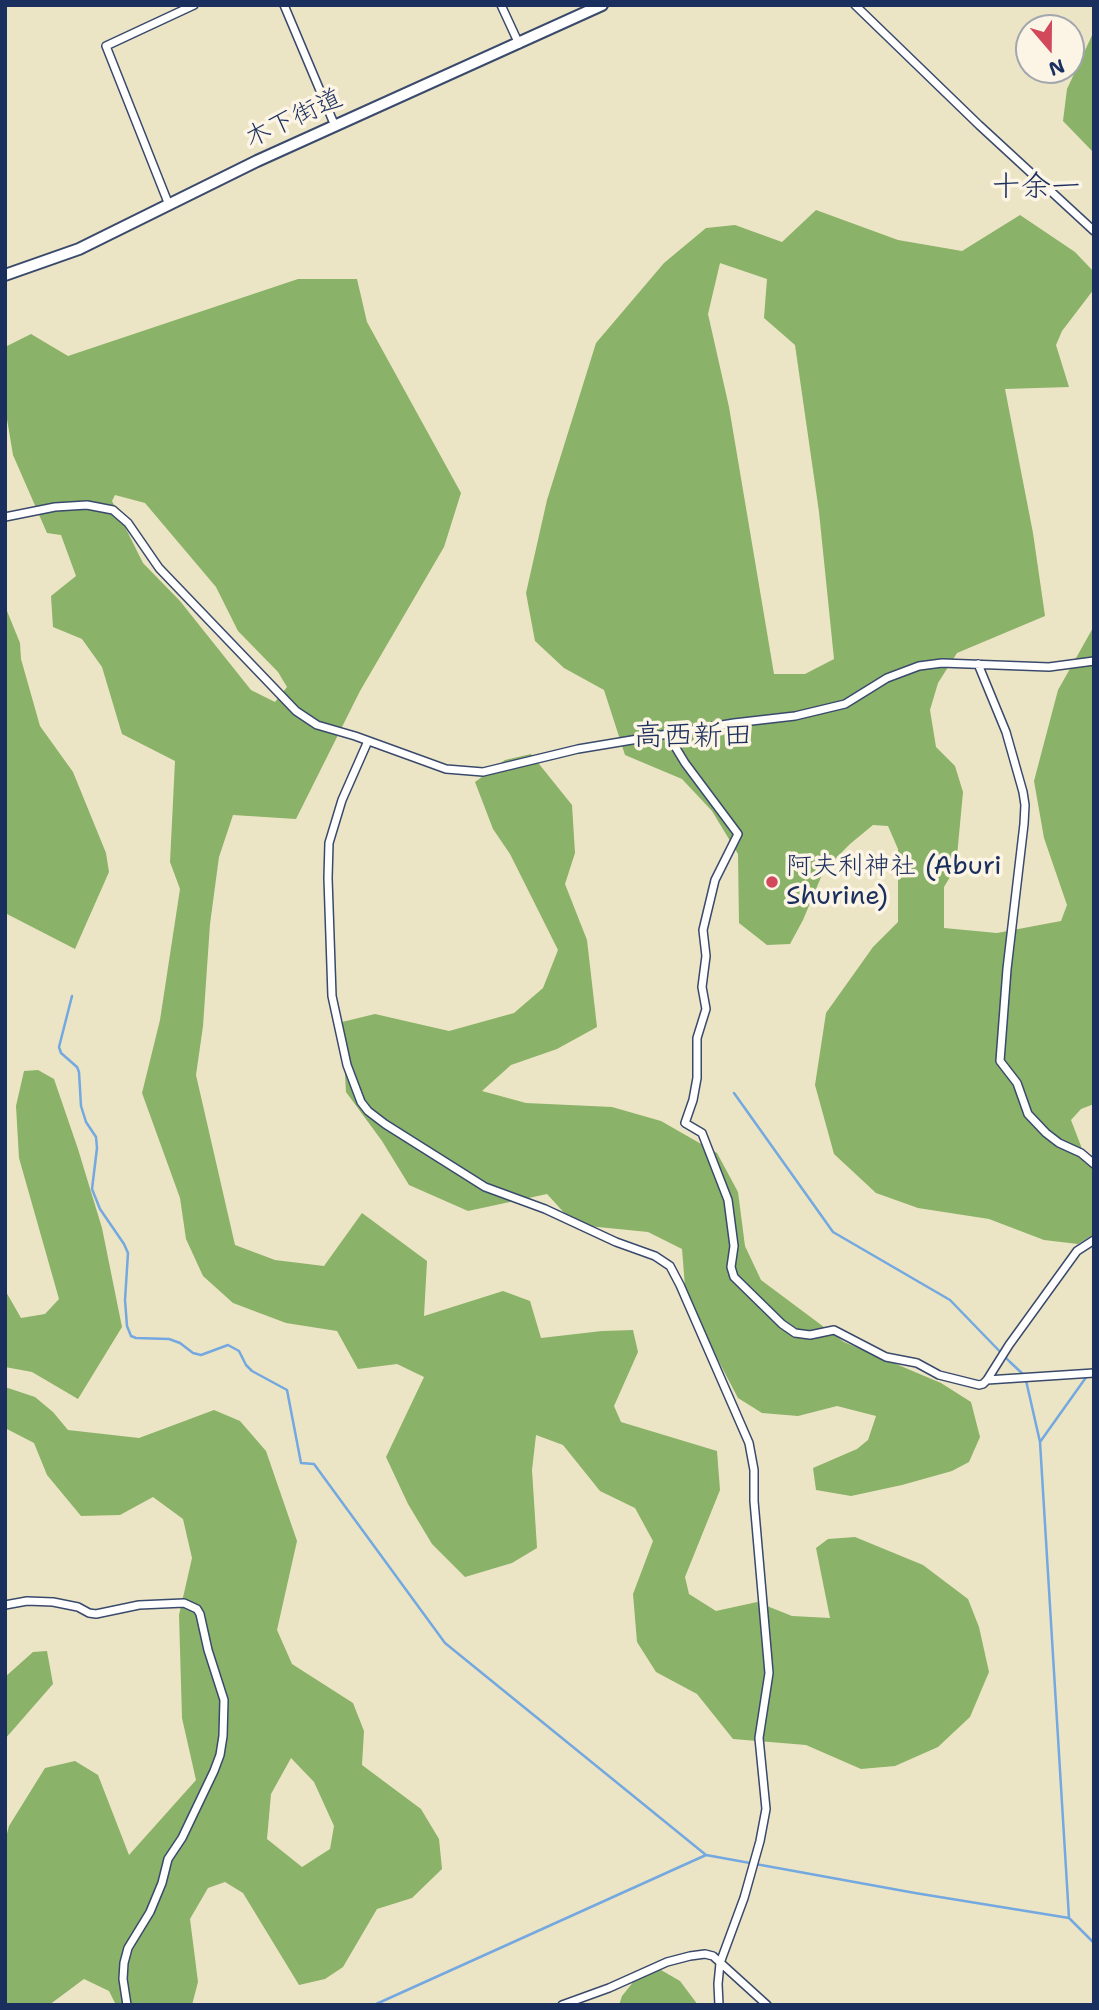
<!DOCTYPE html>
<meta charset="utf-8">
<style>
body{margin:0}
#map{position:relative;width:1099px;height:2010px;overflow:hidden;background:#ece5c5;font-family:"Shantell Sans",sans-serif}
canvas{display:block}
.frame{position:absolute;inset:0;border:7px solid #1b2f5e;pointer-events:none}
.north{position:absolute;left:1015px;top:14px;width:70px;height:70px;box-sizing:border-box;background:#fcf5e5;border:2px solid #a2a6af;border-radius:50%;rotate:160deg;font-size:19px;font-weight:700;line-height:28px;text-align:center;color:#1b2f5e}
.north::after{content:'';display:block;margin:auto;width:24px;height:32px;background:#d1495b;clip-path:polygon(50% 0,100% 100%,50% 72%,0 100%)}
</style>
<div id="map">
<canvas width="1099" height="2010"></canvas>
<div class="frame"></div>
<div class="north">N</div>
</div>
<script>
const ctx = document.querySelector('canvas').getContext('2d');
ctx.lineJoin = 'round';
function paint(path, color) { ctx.fillStyle = color; ctx.fill(path, 'evenodd'); }
const poly = rows => new Path2D(rows.map(r => 'M' + r).join(''));
function strokePath(path, color, width, dash) { ctx.strokeStyle = color; ctx.lineWidth = width; ctx.lineCap = dash ? 'butt' : 'round'; ctx.setLineDash(dash || []); ctx.stroke(path); }
function drawText(font, color, halo, rows, align = 'center') {
  ctx.font = font + ' "Shantell Sans","Klee One",sans-serif'; ctx.lineWidth = 7; ctx.setLineDash([]); ctx.textBaseline = 'middle'; ctx.strokeStyle = halo; ctx.fillStyle = color; for (const [text, x, y, turn = 0] of rows) {
    ctx.save(); ctx.translate(x, y); ctx.rotate((+turn || 0) * Math.PI / 180); ctx.textAlign = isNaN(turn) ? turn : align; if (halo) ctx.strokeText(text, 0, 0); ctx.fillText(text, 0, 0); ctx.restore();
  }
}
paint(poly([
 [1094,31,1094,153,1063,121,1067,89],
 [816,210,898,240,962,251,1020,215,1075,252,1094,272,1094,289,1062,331,1056,345,1069,387,1005,389,1033,533,1045,616,957,653,938,683,930,710,936,747,955,766,963,792,956,867,944,887,944,928,997,933,1061,921,1067,905,1044,838,1034,781,1058,690,1094,626,1094,1104,1081,1109,1071,1120,1084,1154,1094,1170,1094,1234,1078,1244,1044,1240,989,1219,918,1208,876,1193,834,1154,815,1085,826,1013,873,947,898,922,898,849,888,826,873,825,850,844,824,870,803,920,790,944,767,945,739,923,738,854,712,811,682,779,625,755,604,690,564,668,535,641,526,593,547,500,596,343,664,263,706,228,735,225,782,242],
 [720,263,767,279,764,318,795,345,819,512,834,659,805,674,774,674,729,407,708,314],
 [298,279,357,279,367,322,461,493,444,547,360,691,296,819,233,815,219,857,210,924,203,1026,196,1075,235,1245,275,1260,324,1266,362,1213,427,1261,424,1316,503,1291,530,1301,541,1338,602,1331,633,1330,638,1352,614,1406,621,1422,717,1451,720,1490,685,1577,689,1594,716,1611,757,1602,792,1616,830,1618,816,1548,828,1539,855,1537,923,1565,968,1599,979,1627,989,1672,970,1717,938,1747,895,1766,861,1769,806,1745,733,1739,697,1694,656,1672,637,1642,633,1594,653,1541,635,1508,600,1491,563,1445,536,1435,532,1470,537,1548,512,1563,465,1577,432,1544,408,1504,386,1457,424,1377,397,1364,358,1369,337,1331,286,1323,233,1303,203,1276,186,1239,180,1198,142,1093,160,1020,180,889,170,862,175,761,122,734,102,667,82,639,53,627,51,596,76,576,61,535,47,533,13,455,5,407,5,347,31,334,68,356],
 [115,495,145,503,216,587,238,631,278,672,287,687,275,702,251,690,180,601,143,563,112,501],
 [5,606,20,643,21,659,40,726,73,772,106,853,109,872,75,949,5,913],
 [531,754,572,805,575,853,565,884,587,940,597,1027,557,1049,511,1065,482,1091,526,1103,612,1107,661,1121,717,1153,738,1192,745,1246,761,1280,844,1342,941,1383,971,1402,980,1437,969,1462,952,1471,902,1485,851,1496,816,1490,813,1468,857,1449,868,1440,876,1416,837,1406,798,1416,762,1413,738,1398,686,1299,682,1249,648,1232,588,1226,569,1218,547,1194,468,1211,409,1185,382,1141,346,1092,342,1022,375,1014,449,1031,514,1013,543,988,558,950,510,854,493,829,475,782,505,760],
 [38,1070,54,1079,78,1149,102,1228,122,1327,78,1399,32,1372,5,1367,5,1290,21,1318,45,1314,59,1299,19,1158,16,1106,24,1071],
 [5,1387,35,1397,53,1412,68,1430,139,1438,214,1410,240,1421,266,1451,297,1541,277,1630,292,1664,353,1703,364,1731,362,1765,421,1809,439,1839,442,1869,412,1898,377,1909,343,1967,325,1979,299,1985,243,1893,225,1882,208,1888,190,1919,198,1982,192,2005,116,2005,109,1991,84,1979,49,2005,6,2005,5,1841,9,1826,45,1768,75,1761,98,1775,129,1855,196,1780,182,1718,179,1615,192,1558,183,1519,153,1497,120,1515,81,1516,47,1475,34,1443,5,1428],
 [291,1758,314,1782,334,1826,330,1849,302,1867,267,1839,271,1794],
 [47,1651,53,1684,5,1739,5,1677,33,1652],
 [661,1970,680,1981,698,2005,619,2005,622,1996,634,1981,646,1972]
]), '#8ab268');
strokePath(poly([
 [72,996,59,1047,61,1053,77,1067,79,1072,81,1106,86,1122,96,1137,97,1148,92,1189,100,1209,124,1244,128,1253,125,1300,127,1326,131,1336,136,1338,169,1339,180,1343,193,1353,201,1355,228,1345,239,1351,246,1365,252,1371,287,1390,301,1463,314,1464,445,1643,706,1855,915,1893,1069,1918,1094,1943],
 [734,1093,833,1232,950,1300,1010,1362,1025,1376,1040,1442,1069,1918],
 [1040,1442,1087,1376],
 [374,2005,706,1855]
]), '#73a8e0', 2.5);
const street = poly([
 [284,5,335,126],
 [501,5,519,44],
 [855,5,979,125,1094,231],
 [169,205,106,46,194,5],
 [5,517,55,507,87,505,113,510,128,523,159,568,296,711,317,725,355,736,446,769,483,772,578,749,734,723,795,716,845,704,887,678,919,666,942,663,1049,667,1094,661],
 [978,664,1006,732,1023,792,1025,805,1024,824,1007,969,1000,1061,1017,1083,1028,1114,1046,1133,1059,1143,1081,1153,1094,1164],
 [668,735,685,763,738,834,715,880,703,930,706,956,702,987,706,1009,697,1038,697,1078,693,1100,685,1123,702,1133,728,1200,734,1246,731,1267,734,1277,782,1324,795,1333,810,1335,834,1330,886,1357,917,1363,939,1375,979,1385,983,1384,987,1380,1009,1345,1077,1251,1094,1240],
 [368,741,342,800,329,843,328,878,332,996,347,1065,361,1102,368,1111,385,1124,485,1187,545,1209,616,1242,655,1256,670,1266,680,1285,749,1443,754,1470,754,1501,769,1673,759,1738,766,1809,760,1841,744,1898,720,1963,718,1984,719,2005],
 [987,1380,1094,1373],
 [5,1605,27,1601,53,1602,78,1607,89,1613,96,1614,139,1605,184,1603,197,1609,200,1614,208,1650,224,1700,223,1736,220,1755,214,1771,182,1838,168,1859,162,1883,150,1912,128,1948,124,1963,123,1979,127,2005],
 [562,2005,609,1988,667,1962,690,1956,705,1954,713,1956,767,2005]
]);
const primary = poly([
 [5,275,79,249,257,161,602,5]
]);
strokePath(street, '#3a4a6d', 10);
strokePath(primary, '#3a4a6d', 14);
strokePath(street, '#fff', 7);
strokePath(primary, '#fff', 10);
for (const [x, y, r, color] of [
 [772,882,7,"#d1495b"]
]) { const dot = new Path2D(); dot.arc(x, y, r, 0, 2 * Math.PI); ctx.fillStyle = color; ctx.fill(dot); strokePath(dot, '#fcf5e5', 2.5); }
drawText('26px', '#1b2f5e', '#fcf5e5', [
 ["木下街道",294,119,-25]
]);
drawText('26px', '#1b2f5e', '#fcf5e5', [
 ["阿夫利神社 (Aburi",786,867],
 ["Shurine)",786,897]
], 'left');
drawText('30px', '#1b2f5e', '#fcf5e5', [
 ["十余一",1036,188],
 ["高西新田",693,737]
]);
</script>
